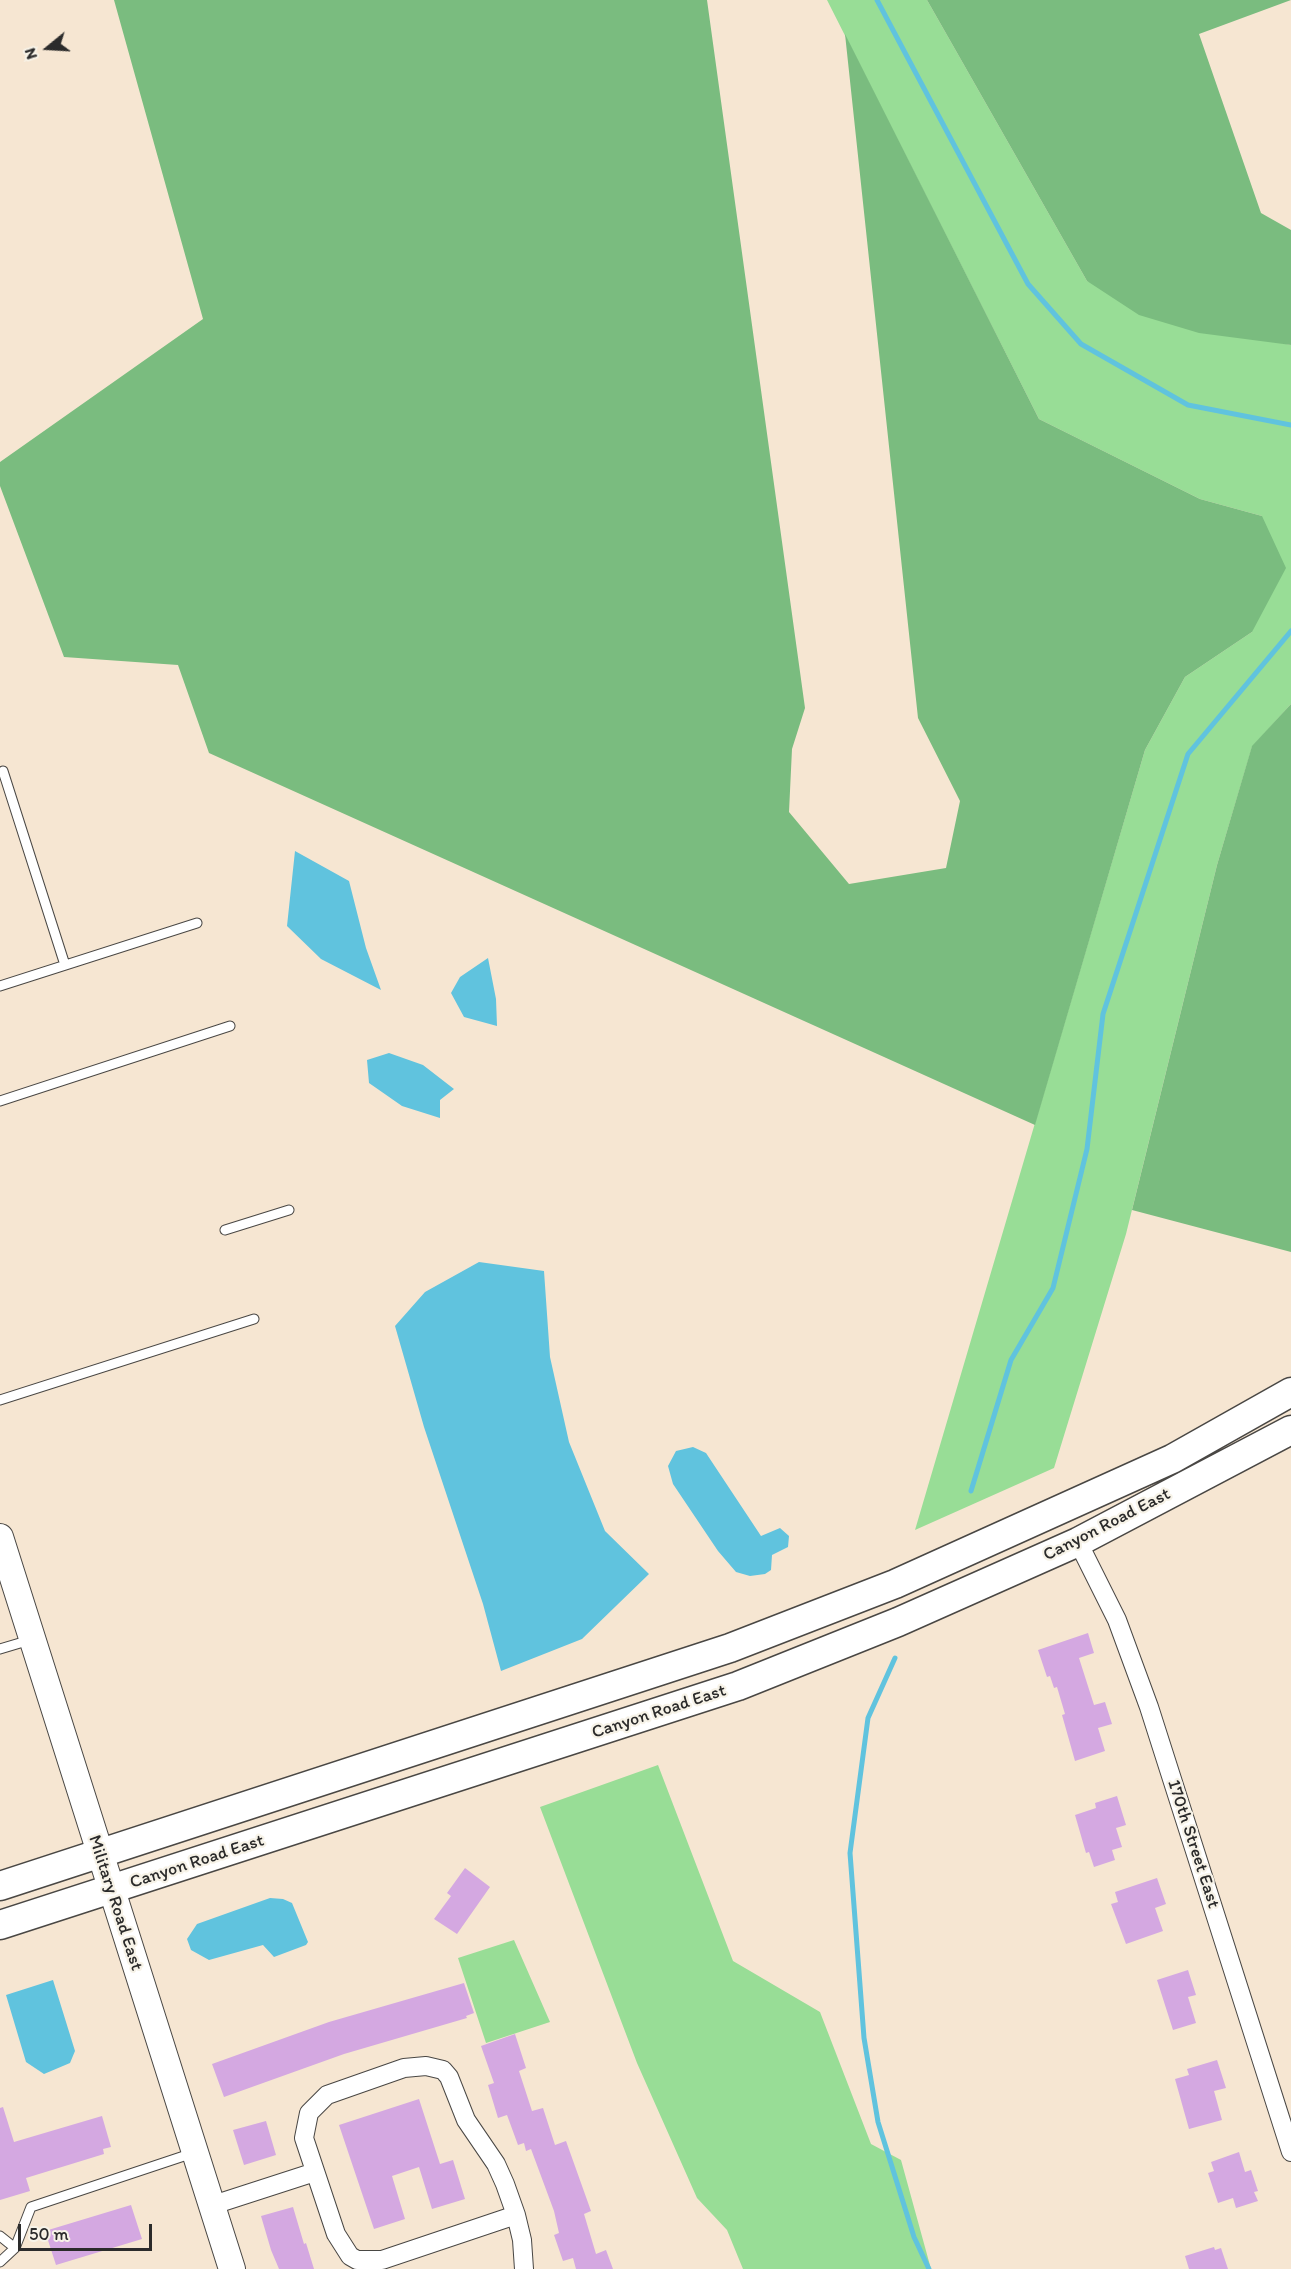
<!DOCTYPE html>
<style>
body{margin:0}
#map{position:relative;width:1291px;height:2269px;overflow:hidden;background:#f6e6d2;font-family:Itim,sans-serif}
canvas{display:block}
.north{position:absolute;left:18px;top:18px;width:60px;height:60px;-webkit-text-stroke:4px #f7f3e8;paint-order:stroke;rotate:252deg;font-size:16px;font-weight:700;line-height:24px;text-align:center;color:#2b2b2b}
.north::after{content:'';display:block;margin:auto;width:21px;height:27px;background:#2b2b2b;clip-path:polygon(50% 0,100% 100%,50% 72%,0 100%)}
.scale{position:absolute;left:18px;top:2224px;width:134px;height:27px;box-sizing:border-box;border:3px solid #2b2b2b;border-top:0;padding-left:8px;font-size:18px;line-height:21px;white-space:nowrap;color:#2b2b2b;-webkit-text-stroke:4px #f7f3e8;paint-order:stroke}
</style>
<div id="map">
<canvas width="1291" height="2269"></canvas>
<div class="north">N</div>
<div class="scale">50 m</div>
</div>
<script>
const ctx = document.querySelector('canvas').getContext('2d');
ctx.lineJoin = 'round';
function paint(path, color) { ctx.fillStyle = color; ctx.fill(path, 'evenodd'); }
const poly = rows => new Path2D(rows.map(r => 'M' + r).join(''));
function strokePath(path, color, width, dash) { ctx.strokeStyle = color; ctx.lineWidth = width; ctx.lineCap = dash ? 'butt' : 'round'; ctx.setLineDash(dash || []); ctx.stroke(path); }
function drawText(font, color, halo, rows, align = 'center') {
  ctx.font = font + ' Itim,sans-serif'; ctx.lineWidth = 4.5; ctx.setLineDash([]); ctx.textBaseline = 'middle'; ctx.strokeStyle = halo; ctx.fillStyle = color; for (const [text, x, y, turn = 0] of rows) {
    ctx.save(); ctx.translate(x, y); ctx.rotate((+turn || 0) * Math.PI / 180); ctx.textAlign = isNaN(turn) ? turn : align; if (halo) ctx.strokeText(text, 0, 0); ctx.fillText(text, 0, 0); ctx.restore();
  }
}
paint(poly([
 [827,0,927,0,1087,281,1267,340,1291,345,1291,704,1252,747,1217,865,1126,1234,1054,1468,915,1530,1145,750,1185,677,1252,632,1262,516,1200,499,1039,419],
 [658,1765,733,1961,820,2012,871,2144,901,2160,931,2269,743,2269,727,2230,697,2198,637,2063,540,1807],
 [514,1940,550,2022,486,2043,458,1958]
]), '#98dd96');
paint(poly([
 [114,0,707,0,805,708,792,749,789,812,849,884,946,868,960,801,918,718,845,34,1039,419,1200,499,1262,516,1286,568,1252,632,1185,677,1145,750,1035,1125,209,753,178,665,64,657,0,486,0,462,203,319],
 [927,0,1291,0,1199,34,1261,213,1291,230,1291,345,1199,333,1139,315,1087,281],
 [1291,704,1291,1252,1132,1210,1217,865,1252,746]
]), '#7abc7f');
paint(poly([
 [295,851,349,881,366,948,381,990,321,959,287,926],
 [488,958,496,999,497,1026,464,1017,451,993,460,977],
 [389,1053,423,1065,454,1089,440,1100,440,1118,402,1106,369,1083,367,1060],
 [479,1262,544,1271,550,1357,569,1442,605,1531,649,1574,582,1639,501,1671,483,1604,424,1427,395,1326,425,1292],
 [693,1447,706,1453,761,1536,780,1528,789,1536,788,1547,772,1555,771,1570,765,1574,750,1576,736,1572,718,1551,673,1484,668,1466,676,1451],
 [270,1898,283,1899,292,1903,308,1942,306,1945,274,1957,263,1945,209,1960,191,1950,187,1939,197,1924],
 [53,1980,75,2051,70,2063,44,2074,26,2062,6,1995]
]), '#60c3de');
strokePath(poly([
 [877,0,1028,284,1081,344,1188,405,1291,425],
 [971,1491,1011,1360,1053,1288,1087,1149,1103,1014,1188,754,1291,631],
 [895,1658,868,1718,850,1853,864,2038,878,2122,914,2237,929,2269]
]), '#60c3de', 5);
paint(poly([
 [1088,1633,1094,1653,1079,1658,1094,1705,1105,1702,1112,1724,1098,1728,1105,1751,1075,1761,1062,1715,1065,1714,1057,1687,1054,1688,1050,1676,1047,1677,1038,1650],
 [1117,1796,1126,1825,1116,1828,1122,1847,1112,1850,1115,1860,1094,1867,1089,1852,1086,1853,1075,1815,1096,1808,1095,1803],
 [465,1868,490,1887,457,1934,434,1919,451,1896,447,1893],
 [1157,1878,1166,1904,1155,1908,1163,1931,1126,1944,1111,1904,1118,1902,1115,1892],
 [1188,1970,1196,1995,1188,1997,1196,2023,1173,2030,1157,1980],
 [464,1983,474,2013,466,2016,467,2018,344,2054,224,2097,212,2064,329,2022],
 [515,2034,526,2068,519,2071,532,2111,543,2108,555,2145,566,2141,591,2211,584,2214,596,2254,606,2250,613,2269,576,2269,573,2258,563,2261,554,2235,559,2233,554,2211,531,2149,526,2151,524,2143,518,2145,507,2115,498,2118,488,2085,494,2083,481,2046],
 [1217,2060,1226,2088,1214,2091,1222,2120,1189,2129,1175,2079,1189,2075,1187,2069],
 [419,2099,440,2164,453,2160,465,2199,432,2209,419,2167,392,2176,405,2219,374,2229,339,2125],
 [3,2107,14,2142,102,2116,111,2147,103,2149,104,2154,26,2178,30,2191,0,2200,0,2108],
 [266,2121,276,2155,244,2165,233,2130],
 [1239,2152,1245,2172,1251,2170,1258,2191,1254,2192,1258,2201,1236,2208,1233,2198,1218,2203,1208,2173,1214,2171,1211,2162],
 [131,2205,142,2239,56,2265,45,2231],
 [293,2207,304,2244,306,2243,314,2269,279,2269,271,2250,261,2216],
 [1214,2247,1215,2250,1221,2248,1228,2269,1189,2269,1185,2256]
]), '#d4a8e1');
const lane = poly([
 [3,771,65,965],
 [0,986,197,923],
 [0,1101,230,1026],
 [225,1230,289,1210],
 [0,1400,254,1319],
 [0,1649,30,1640],
 [0,2236,15,2248],
 [0,2262,15,2248,31,2207,193,2153]
]);
const street = poly([
 [1078,1542,1117,1620,1149,1707,1291,2152],
 [213,2205,315,2172],
 [516,2215,382,2260,357,2260,350,2256,336,2234,304,2138,309,2113,327,2095,404,2068,426,2066,443,2070,449,2077,466,2120,496,2164,505,2184,516,2215,522,2240,524,2269]
]);
const secondary = poly([
 [0,1537,232,2269]
]);
const primary = poly([
 [0,1886,730,1648,895,1584,1172,1459,1291,1392],
 [0,1925,738,1686,898,1622,1078,1542,1291,1430]
]);
strokePath(lane, '#494744', 11);
strokePath(street, '#494744', 20);
strokePath(secondary, '#494744', 28);
strokePath(primary, '#494744', 31);
strokePath(lane, '#fff', 9);
strokePath(street, '#fff', 18);
strokePath(secondary, '#fff', 26);
strokePath(primary, '#fff', 28);
drawText('18px', '#2b2b2b', '#f7f3e8', [
 ["Canyon Road East",1107,1525,-27],
 ["Canyon Road East",659,1712,-18],
 ["170th Street East",1193,1844,72],
 ["Canyon Road East",197,1862,-18],
 ["Military Road East",115,1903,72]
]);
</script>
